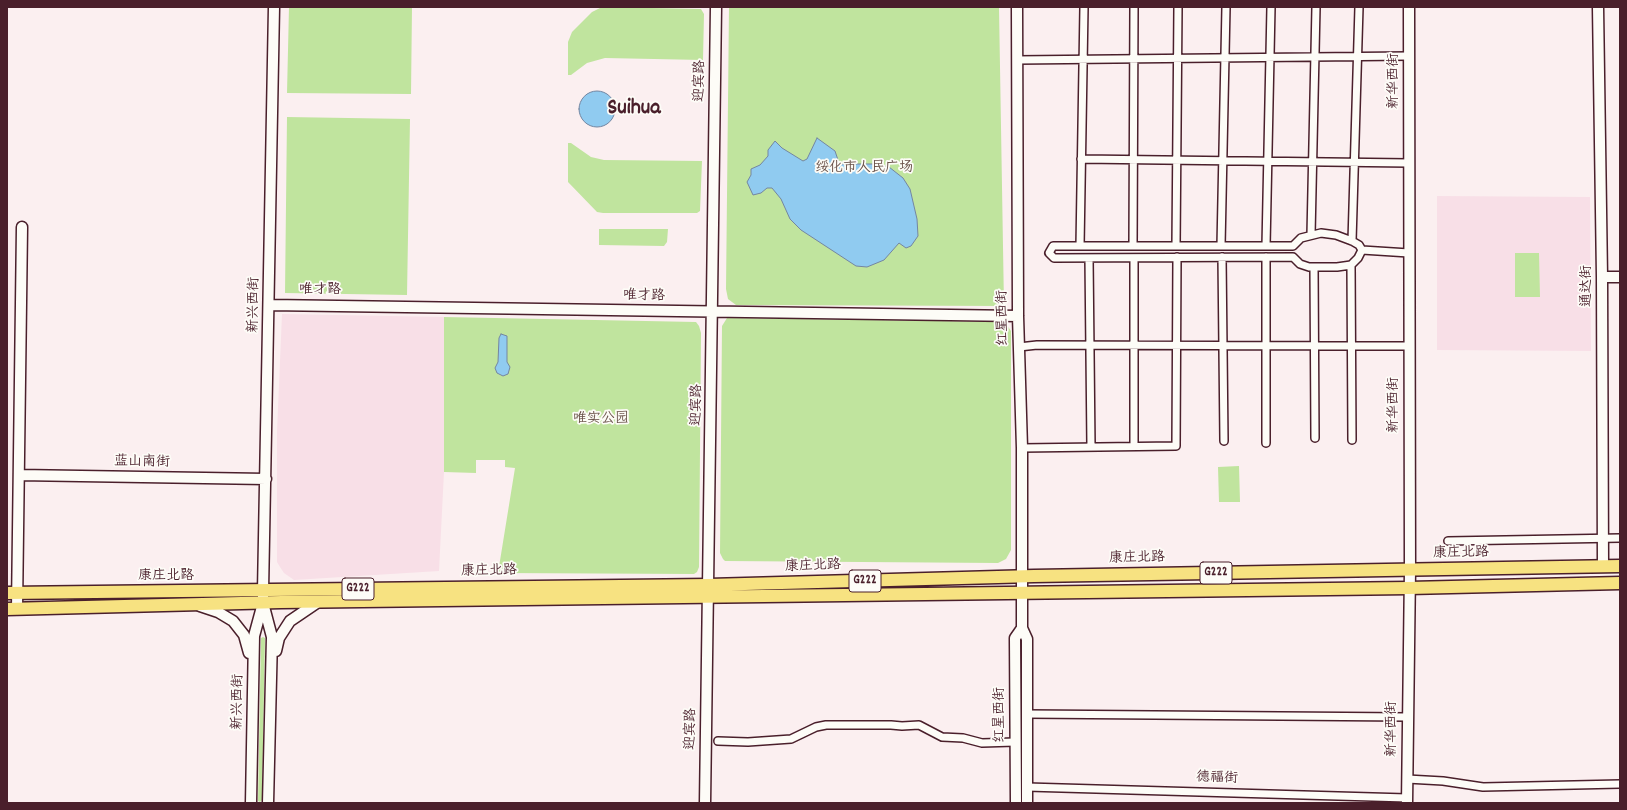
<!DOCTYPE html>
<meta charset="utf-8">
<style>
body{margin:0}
#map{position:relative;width:1627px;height:810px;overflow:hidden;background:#fbeff0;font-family:Dekko,sans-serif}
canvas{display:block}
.frame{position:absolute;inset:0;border:8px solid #4a1f2b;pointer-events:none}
</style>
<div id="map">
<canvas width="1627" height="810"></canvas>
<div class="frame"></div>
</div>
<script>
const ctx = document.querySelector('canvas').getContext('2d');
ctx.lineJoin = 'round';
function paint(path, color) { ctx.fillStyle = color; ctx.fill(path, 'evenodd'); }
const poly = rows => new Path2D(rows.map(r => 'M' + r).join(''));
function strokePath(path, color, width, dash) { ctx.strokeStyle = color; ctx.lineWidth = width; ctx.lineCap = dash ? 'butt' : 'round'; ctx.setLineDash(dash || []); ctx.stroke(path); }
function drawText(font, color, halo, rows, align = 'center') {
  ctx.font = font + ' Dekko,"LXGW WenKai TC",sans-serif'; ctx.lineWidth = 3.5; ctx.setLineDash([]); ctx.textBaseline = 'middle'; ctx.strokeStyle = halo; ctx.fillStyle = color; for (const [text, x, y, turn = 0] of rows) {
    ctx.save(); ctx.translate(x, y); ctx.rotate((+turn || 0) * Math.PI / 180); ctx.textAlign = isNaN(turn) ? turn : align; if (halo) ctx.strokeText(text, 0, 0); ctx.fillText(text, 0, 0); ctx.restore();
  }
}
paint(poly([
 [1437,196,1590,197,1591,351,1437,350],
 [282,314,444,317,444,472,439,571,294,580,284,573,280,567,277,562,277,432]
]), '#f8dfe7');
paint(poly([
 [289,7,412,7,411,94,287,93],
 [602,7,701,9,704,14,703,60,605,58,587,63,571,75,568,75,568,42,572,32,592,12],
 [729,7,999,7,1004,306,736,305,728,299,726,289],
 [287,117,410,119,407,295,285,293],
 [568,143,571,143,591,157,604,160,702,161,700,211,697,213,603,213,597,212,568,182],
 [599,229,668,229,667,242,664,246,599,245],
 [1515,253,1539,253,1540,297,1515,297],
 [444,317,696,322,699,326,701,333,699,567,697,572,694,574,498,573,515,468,505,467,505,460,476,460,476,473,444,472],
 [727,318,1005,322,1011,331,1011,550,1006,559,998,563,725,561,723,559,720,553,722,326],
 [1239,466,1240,502,1219,502,1218,467],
 [263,637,265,638,262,800,260,802,258,801,261,638]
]), '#c0e49e');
const water = poly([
 '579 109a18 18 0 1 1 36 0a18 18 0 1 1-36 0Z',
 [817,138,835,151,838,160,842,164,874,164,889,167,903,178,910,189,917,219,918,236,911,246,906,248,899,243,884,260,867,267,856,266,801,230,790,219,781,199,772,188,767,188,761,193,753,195,747,182,751,175,751,169,760,165,768,156,768,150,775,141,782,148,803,161,807,159,817,138],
 [501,334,507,336,507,362,510,367,508,374,503,376,497,373,495,368,498,362,499,338,501,334]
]);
paint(water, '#90cbf0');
strokePath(water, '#7486a1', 1);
const street = poly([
 [1017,60,1409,56],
 [1081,159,1409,163],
 [1311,235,1316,7],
 [1352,241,1359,7],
 [1080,246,1084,7],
 [1133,246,1134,7],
 [1176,246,1178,7],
 [1221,246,1226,7],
 [1266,246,1271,7],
 [1362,250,1358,258,1351,265,1337,267,1309,267,1300,264,1293,257,1054,258,1049,253,1053,246,1293,246,1301,238,1321,233,1336,235,1352,241,1359,245,1362,250,1409,253],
 [1222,257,1224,441],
 [1089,258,1091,447],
 [1134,258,1134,446],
 [1351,265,1352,440],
 [1314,267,1315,438],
 [1019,347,1037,345,1409,346],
 [1266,443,1266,257],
 [1022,448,1176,446,1177,257],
 [1448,541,1620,538],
 [1027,714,1407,717],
 [718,741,748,742,791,739,816,727,826,725,891,725,902,726,919,725,942,737,963,738,982,743,1015,742],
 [1407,779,1443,781,1483,787,1620,784],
 [1027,787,1407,798]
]);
const secondary = poly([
 [1017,7,1018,316,1022,448,1022,628],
 [1598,7,1602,277,1603,566],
 [1602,277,1620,277],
 [270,305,1018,316],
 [19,475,266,479],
 [200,606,218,612,233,621,244,635,249,653],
 [17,608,22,227],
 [276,651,279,638,290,621,318,602],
 [251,803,254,636,263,603],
 [268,803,272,637,263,603,263,591,274,7],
 [705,803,716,7],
 [1016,803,1015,638,1022,628,1027,639,1027,803],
 [1407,803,1410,570,1409,7]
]);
const highway = poly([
 [7,593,709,585,1034,576,1620,566],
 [7,609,281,602,1409,588,1620,583]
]);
strokePath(street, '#4a1f2b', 10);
strokePath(secondary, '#4a1f2b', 13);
strokePath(highway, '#4a1f2b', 15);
strokePath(street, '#fdfcf7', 7);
strokePath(secondary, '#fdfcf7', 10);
strokePath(highway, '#f7e281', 12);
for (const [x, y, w] of [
 [1216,573,32],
 [865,581,32],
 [358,589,32]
]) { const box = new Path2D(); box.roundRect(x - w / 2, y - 11, w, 22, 3); ctx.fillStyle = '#fdfcf7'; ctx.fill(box); strokePath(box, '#4a1f2b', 1); }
drawText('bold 13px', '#4a1f2b', null, [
 ["G222",1216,573],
 ["G222",865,581],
 ["G222",358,589]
]);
drawText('14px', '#4a1f2b', '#fdfcf7', [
 ["迎宾路",701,81,-89],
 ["新华西街",1395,81,-90],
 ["通达街",1588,286,-90],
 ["唯才路",320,291],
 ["唯才路",644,297,1],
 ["新兴西街",255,305,-89],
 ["红星西街",1004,318,-91],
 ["迎宾路",698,405,-89],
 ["新华西街",1395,405,-90],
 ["蓝山南街",142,463,1],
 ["康庄北路",1461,554,-1],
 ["康庄北路",1137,559,-1],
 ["康庄北路",813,567,-2],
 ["康庄北路",489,572,-1],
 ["康庄北路",166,577],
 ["新兴西街",239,702,-89],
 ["红星西街",1001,715,-90],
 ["迎宾路",692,729,-89],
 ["新华西街",1393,729,-90],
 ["德福街",1217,779,2]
]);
drawText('14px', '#685048', '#fdfcf7', [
 ["绥化市人民广场",864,169],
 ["唯实公园",601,420]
]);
drawText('bold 22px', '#4a1f2b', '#fdfcf7', [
 ["Suihua",634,110]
]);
</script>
